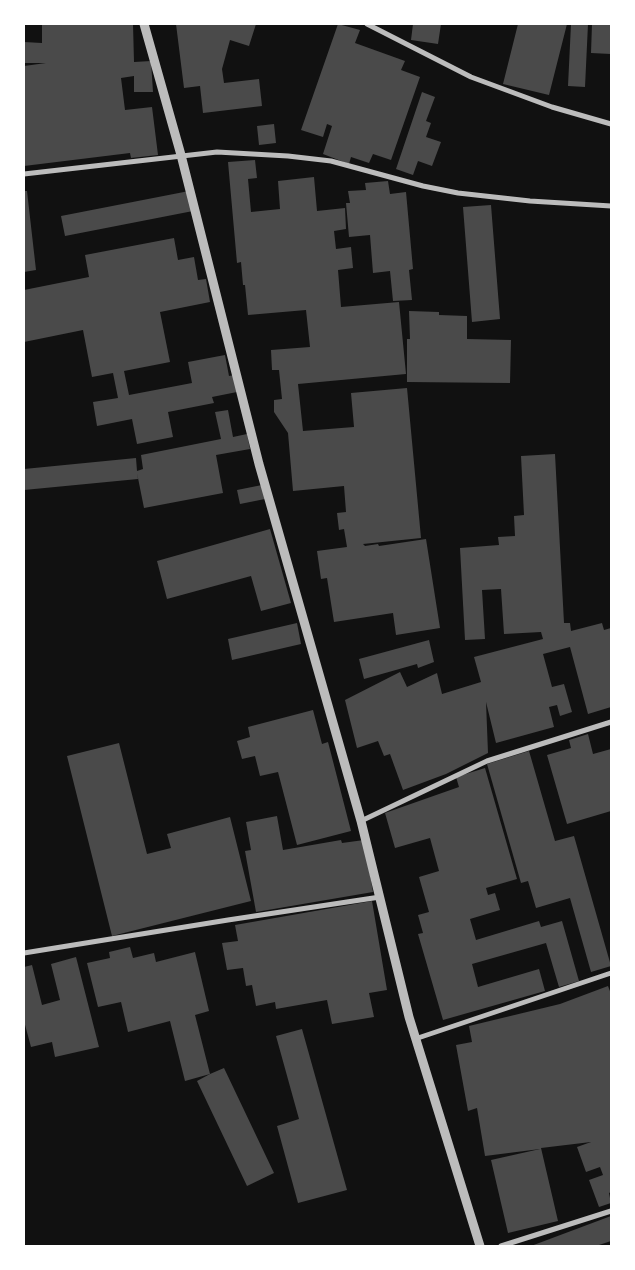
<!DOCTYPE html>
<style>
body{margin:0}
#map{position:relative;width:635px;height:1270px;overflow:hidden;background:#111;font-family:Cabin,sans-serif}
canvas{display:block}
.frame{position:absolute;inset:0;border:25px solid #fff;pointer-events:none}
</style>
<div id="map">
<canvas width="635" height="1270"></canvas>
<div class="frame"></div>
</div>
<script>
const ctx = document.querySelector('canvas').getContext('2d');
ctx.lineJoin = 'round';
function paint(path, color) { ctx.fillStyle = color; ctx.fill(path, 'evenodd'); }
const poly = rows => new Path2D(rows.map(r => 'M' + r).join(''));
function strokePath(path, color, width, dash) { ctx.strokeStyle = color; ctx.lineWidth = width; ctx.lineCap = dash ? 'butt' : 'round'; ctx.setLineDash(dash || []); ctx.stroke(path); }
paint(poly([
 [42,24,133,24,134,62,151,61,153,92,134,92,134,76,121,78,125,110,152,107,158,155,131,158,130,153,24,166,24,66,46,63,24,63,24,42,42,43],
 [176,24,256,24,249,46,230,40,222,69,224,83,259,79,262,106,203,113,200,86,184,88],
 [338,24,360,30,355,43,405,61,401,70,420,77,391,160,373,154,369,163,351,157,349,164,323,154,332,126,327,124,323,137,301,130],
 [413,24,441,24,438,44,411,40],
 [518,24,567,24,549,95,503,84],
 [571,24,588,24,585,87,568,86],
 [592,24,611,24,611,54,591,53],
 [422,92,435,97,426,121,431,123,426,137,441,142,432,166,418,161,413,175,396,169],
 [274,124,276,143,259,145,257,126],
 [255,160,257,178,248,179,251,212,280,209,278,181,314,177,317,211,345,208,346,229,334,231,336,249,351,247,353,268,338,270,341,307,399,302,406,374,298,384,303,431,354,427,351,393,407,388,421,538,363,544,365,546,378,544,379,546,426,539,440,628,396,635,393,613,334,622,327,578,321,579,317,551,347,547,344,529,339,530,337,513,346,512,344,486,293,491,288,433,274,412,274,400,282,399,279,370,272,370,271,350,310,347,306,310,248,315,245,285,243,285,241,262,237,263,228,162],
 [388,181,390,194,406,192,413,269,409,270,412,300,393,301,390,271,373,273,370,235,349,237,346,203,350,203,348,191,366,190,365,183],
 [24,191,27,191,36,270,24,272],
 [189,191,193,211,65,236,61,216],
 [491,205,500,319,472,322,463,207],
 [174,238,178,260,194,257,198,280,206,279,210,302,160,312,170,362,124,371,129,395,192,383,188,362,225,355,229,376,234,375,237,392,212,397,214,403,168,412,173,437,137,444,132,419,97,426,93,402,118,398,113,373,92,377,83,330,24,342,24,290,89,277,85,255],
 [409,311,439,312,439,315,467,316,467,339,511,340,510,383,407,382,407,339,410,339],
 [228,410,233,437,247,434,250,449,216,455,223,493,144,508,137,473,138,479,24,490,24,469,136,458,137,471,143,469,141,455,221,439,215,412],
 [555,454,564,623,570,623,571,631,602,623,604,630,611,628,611,707,588,714,570,647,543,654,552,687,564,684,572,712,560,716,557,705,549,707,554,727,496,743,486,702,488,753,446,774,403,790,390,754,384,756,378,741,357,748,345,700,400,672,407,687,437,673,442,694,481,682,474,657,543,639,541,632,504,634,501,589,482,590,485,639,465,640,460,548,499,545,498,537,515,536,514,516,524,515,521,456],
 [262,485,265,499,240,504,237,490],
 [270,529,291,603,261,611,251,576,167,599,157,561],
 [297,623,301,644,232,660,228,639],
 [429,640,434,662,418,668,417,664,364,679,359,659],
 [313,710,322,744,328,742,351,831,297,845,278,772,260,776,255,756,242,759,237,741,250,737,248,727],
 [588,734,593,754,611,749,611,811,567,824,547,755,571,748,569,740],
 [119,743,147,854,171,848,167,834,230,817,251,901,112,936,67,756],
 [529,751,555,841,574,836,611,966,591,972,570,898,536,908,528,881,521,883,487,764],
 [485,768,517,879,486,888,488,895,495,893,500,910,470,919,476,940,539,921,541,927,562,921,579,981,559,987,546,943,472,964,478,987,539,969,545,991,443,1020,418,934,423,933,418,915,429,912,419,877,439,871,430,838,395,848,385,813,459,787,456,777],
 [277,816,283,850,341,840,342,843,364,840,373,892,256,912,245,851,251,850,246,822],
 [372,901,387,990,369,993,374,1017,332,1024,327,1000,276,1009,275,1002,256,1006,252,985,246,986,243,968,227,970,222,943,238,941,235,925],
 [130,947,133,958,154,953,156,962,195,952,209,1011,195,1015,210,1074,224,1068,274,1173,247,1186,197,1081,210,1074,185,1081,170,1021,128,1032,121,1002,98,1007,87,963,110,958,109,952],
 [76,957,99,1047,55,1057,52,1042,31,1047,24,1021,24,967,32,965,42,1005,60,1000,51,964],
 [608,986,611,994,611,1192,609,1193,611,1203,599,1207,589,1180,603,1175,600,1167,586,1172,577,1147,591,1142,541,1148,558,1221,508,1233,491,1160,540,1149,485,1156,477,1108,468,1111,456,1045,472,1042,469,1026,560,1004],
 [302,1029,347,1190,298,1203,277,1126,299,1119,276,1036],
 [611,1216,611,1241,596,1246,531,1246]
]), '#4a4a4a');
strokePath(poly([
 [367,24,471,77,552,107,611,124],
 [24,174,217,152,288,156,331,161,423,186,458,193,530,201,611,206],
 [361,821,487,761,611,722],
 [24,953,228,920,380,897],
 [415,1039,611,973],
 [501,1246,611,1211]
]), '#bcbcbc', 5);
strokePath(poly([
 [144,24,181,155,259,464,361,821,409,1017,480,1246]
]), '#bcbcbc', 9);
</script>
